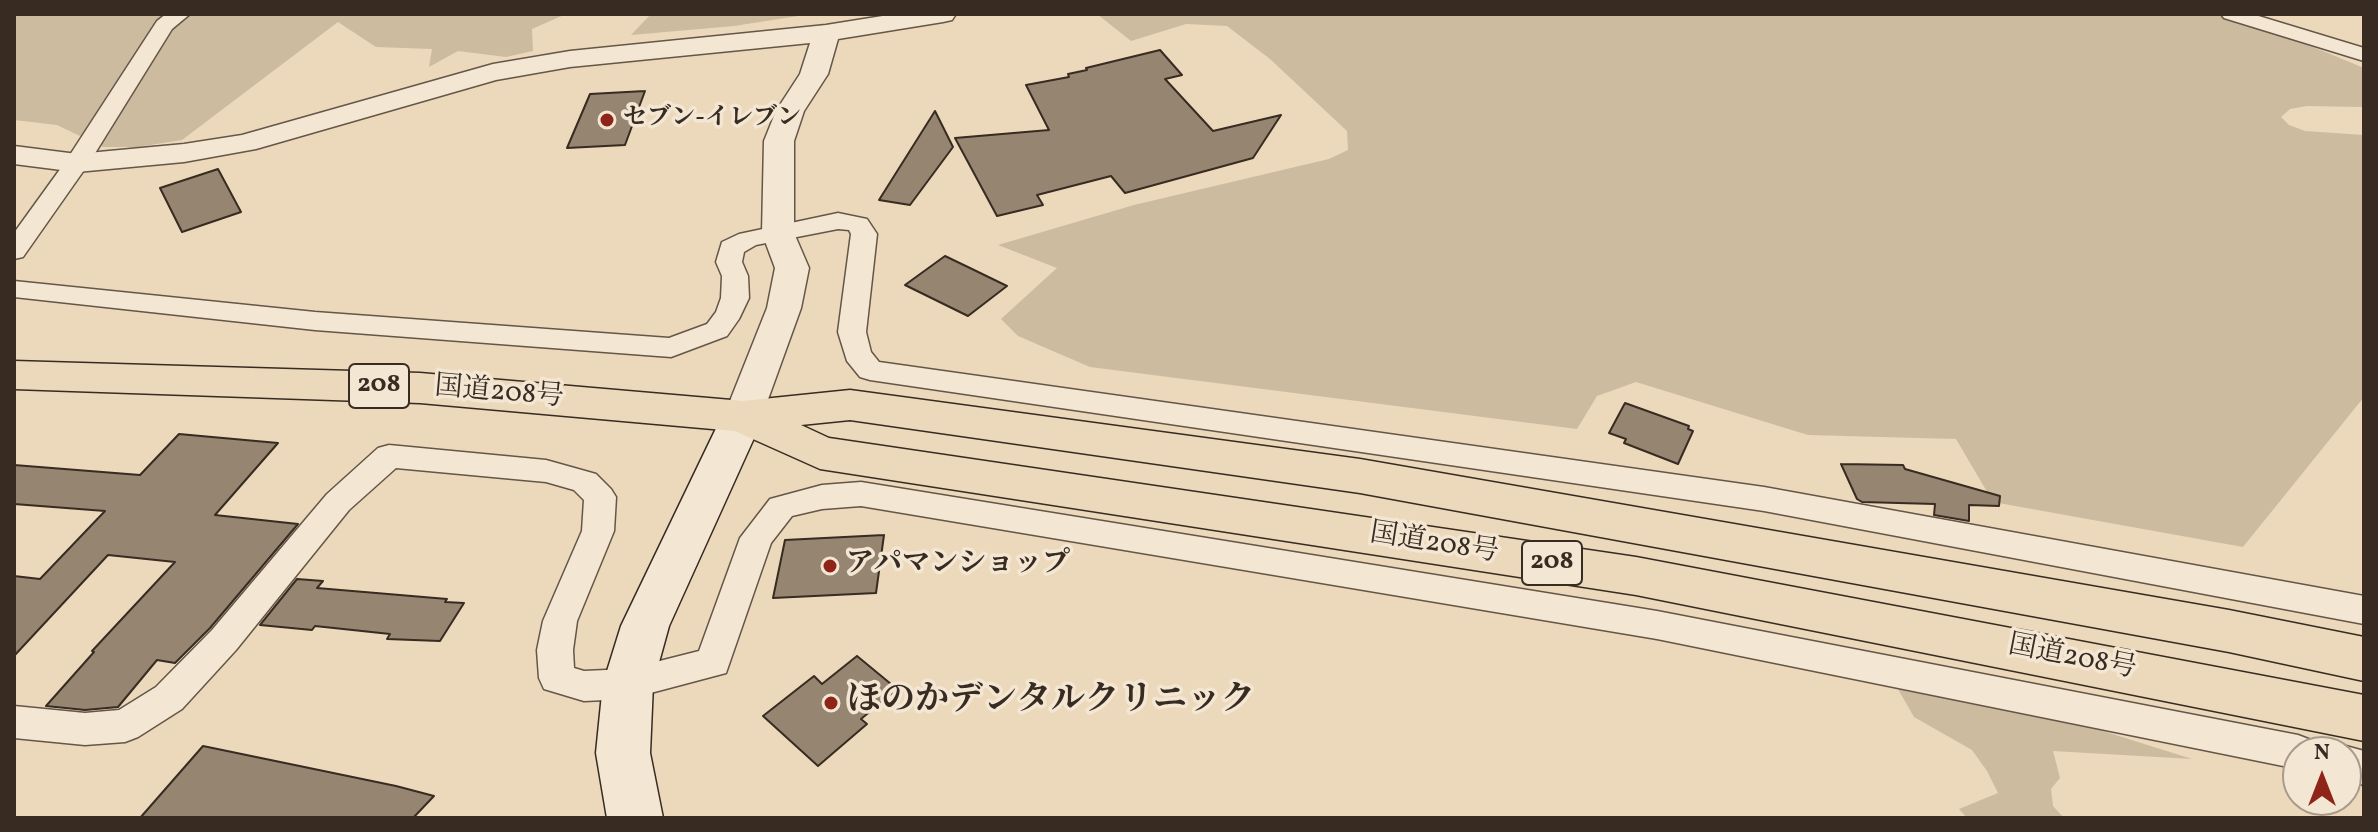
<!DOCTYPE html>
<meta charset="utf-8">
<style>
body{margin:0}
#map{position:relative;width:2378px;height:832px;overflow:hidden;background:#ecd8ba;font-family:Vollkorn,serif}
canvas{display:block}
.frame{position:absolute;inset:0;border:16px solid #372b22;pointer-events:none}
.north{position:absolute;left:2282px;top:736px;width:80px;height:80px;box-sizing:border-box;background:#f3e6d2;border:2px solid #a89b8c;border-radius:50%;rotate:0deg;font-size:22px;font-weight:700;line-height:32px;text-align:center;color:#372b22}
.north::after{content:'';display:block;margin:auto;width:28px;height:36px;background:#8f2418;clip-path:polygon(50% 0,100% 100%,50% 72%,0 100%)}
</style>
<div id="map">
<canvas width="2378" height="832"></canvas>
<div class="frame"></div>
<div class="north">N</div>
</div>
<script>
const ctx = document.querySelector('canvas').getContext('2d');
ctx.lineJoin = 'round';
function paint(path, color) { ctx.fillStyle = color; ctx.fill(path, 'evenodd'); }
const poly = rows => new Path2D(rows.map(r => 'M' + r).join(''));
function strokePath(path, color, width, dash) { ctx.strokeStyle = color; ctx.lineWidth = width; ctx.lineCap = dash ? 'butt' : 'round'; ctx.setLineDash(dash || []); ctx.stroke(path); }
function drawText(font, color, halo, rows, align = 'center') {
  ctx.font = font + ' Vollkorn,"Noto Serif JP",serif'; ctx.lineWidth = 7; ctx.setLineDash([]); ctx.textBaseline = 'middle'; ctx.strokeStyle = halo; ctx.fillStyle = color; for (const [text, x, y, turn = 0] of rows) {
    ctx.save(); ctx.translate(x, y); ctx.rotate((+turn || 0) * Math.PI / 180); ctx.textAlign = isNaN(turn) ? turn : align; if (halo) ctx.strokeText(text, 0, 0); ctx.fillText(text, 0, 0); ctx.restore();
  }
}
paint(poly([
 [14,14,566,14,532,29,533,51,506,57,458,51,429,67,432,49,376,47,338,22,182,140,138,147,103,147,57,125,14,120],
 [651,14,811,14,734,26,631,35],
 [1097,14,2216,14,2296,40,2364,68,2364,107,2307,106,2290,109,2281,117,2289,125,2305,131,2364,135,2364,397,2243,547,1993,502,1956,439,1808,435,1636,382,1597,396,1577,429,1090,367,1018,336,1001,319,1057,268,998,245,1134,205,1329,159,1348,150,1347,131,1270,59,1227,26,1186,24,1131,41],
 [1894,682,2033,709,2192,759,2053,751,2060,778,2051,789,2053,806,2064,818,1967,818,1959,809,1998,793,1987,771,1972,750,1914,717]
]), '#cdbba0');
const building = poly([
 [1160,50,1182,75,1165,79,1213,131,1281,115,1253,158,1125,193,1111,176,1037,195,1043,205,997,216,955,138,1049,130,1026,85,1069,77,1068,74,1087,70,1086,68,1160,50],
 [645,91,625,145,567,148,590,94,645,91],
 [935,111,953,147,910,205,879,200,935,111],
 [218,169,241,212,182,232,160,188,218,169],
 [945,256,972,269,1007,286,968,316,905,285,945,256],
 [1625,403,1689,426,1688,429,1693,431,1678,464,1624,443,1626,439,1609,433,1625,403],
 [179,434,278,443,215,515,298,524,210,628,175,663,157,660,118,707,85,710,46,706,94,652,92,651,175,562,108,555,14,656,14,576,40,579,105,511,14,504,14,465,140,475,179,434],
 [1841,464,1903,465,1905,469,2000,496,1999,506,1969,505,1969,521,1934,515,1935,504,1862,502,1857,499,1841,464],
 [884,535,876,593,773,598,785,540,884,535],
 [297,579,323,581,317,588,447,599,445,602,464,603,440,641,387,639,390,634,315,626,312,630,260,625,297,579],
 [857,656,897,689,861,719,867,724,818,766,763,716,814,676,822,684,857,656],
 [203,746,396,786,434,796,413,818,140,818,203,746]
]);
paint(building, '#958571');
strokePath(building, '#372b22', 2);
const minor = poly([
 [166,14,190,14,172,29,89,163,23,257,14,259,14,233,66,161,157,21,166,14],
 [2221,14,2252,14,2364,48,2364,61,2224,18,2221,14],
 [838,213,867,219,877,234,866,332,871,352,879,362,1764,487,2364,596,2364,624,1764,511,870,380,860,377,847,361,838,332,851,234,849,230,838,229,756,245,744,252,742,262,748,276,749,298,739,319,727,336,671,357,315,330,14,297,14,281,315,312,669,338,707,324,716,312,721,298,722,276,716,262,722,242,739,234,838,213],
 [389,445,546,460,596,474,611,489,616,497,614,531,577,621,573,650,574,668,584,671,628,669,699,651,740,538,770,499,822,485,861,482,1657,611,2298,735,2311,740,2317,752,2298,752,2298,769,1657,639,861,506,822,509,792,516,771,543,726,673,628,699,584,701,544,689,539,678,537,650,543,621,582,531,584,500,574,490,546,482,396,468,349,510,236,650,182,709,138,737,125,742,85,745,14,738,14,706,85,713,119,710,156,687,212,630,327,494,378,448,389,445],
 [2346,746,2364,751,2364,785,2346,780,2346,752,2332,752,2346,746]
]);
const tertiary = poly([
 [895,14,956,14,952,20,943,22,838,39,828,74,804,111,794,141,794,233,809,268,801,308,762,416,756,425,743,429,730,425,724,416,767,308,775,268,762,233,764,141,776,111,800,74,810,43,570,67,496,80,256,149,184,162,77,172,14,164,14,146,77,154,184,144,242,135,493,64,570,51,826,25,895,14]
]);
const secondary = poly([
 [743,401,758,406,764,416,669,626,653,684,650,753,663,818,607,818,596,753,603,684,621,626,722,416,728,406,743,401]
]);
const trunk = poly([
 [14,361,420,373,743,401,850,390,1360,459,2229,610,2364,637,2364,681,2229,652,1360,493,850,420,801,425,829,438,1636,557,2364,695,2364,741,1636,595,820,469,735,431,420,403,14,389,14,361]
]);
strokePath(minor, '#645648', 3);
strokePath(tertiary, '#645648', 3);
strokePath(secondary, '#372b22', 3);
strokePath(trunk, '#372b22', 3);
paint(minor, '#f3e6d2');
paint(tertiary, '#f3e6d2');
paint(secondary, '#f3e6d2');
paint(trunk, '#ecd8ba');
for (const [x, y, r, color] of [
 [607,120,8,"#8f2418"],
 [830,566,8,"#8f2418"],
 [831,703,8,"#8f2418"]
]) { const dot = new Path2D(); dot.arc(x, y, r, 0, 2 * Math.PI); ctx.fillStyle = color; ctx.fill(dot); strokePath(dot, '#f3e6d2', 3); }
drawText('bold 24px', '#372b22', '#f3e6d2', [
 ["セブン-イレブン",623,120]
], 'left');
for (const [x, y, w] of [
 [379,386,60],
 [1552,563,60]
]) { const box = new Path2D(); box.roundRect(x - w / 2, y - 22, w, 44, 6); ctx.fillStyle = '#f3e6d2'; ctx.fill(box); strokePath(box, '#372b22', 2); }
drawText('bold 26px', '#372b22', null, [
 ["208",379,386],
 ["208",1552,563]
]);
drawText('28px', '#372b22', '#f3e6d2', [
 ["国道208号",499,394,5],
 ["国道208号",1434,545,9],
 ["国道208号",2072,659,11]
]);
drawText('bold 28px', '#372b22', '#f3e6d2', [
 ["アパマンショップ",846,566]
], 'left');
drawText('bold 34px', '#372b22', '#f3e6d2', [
 ["ほのかデンタルクリニック",847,703]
], 'left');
</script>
